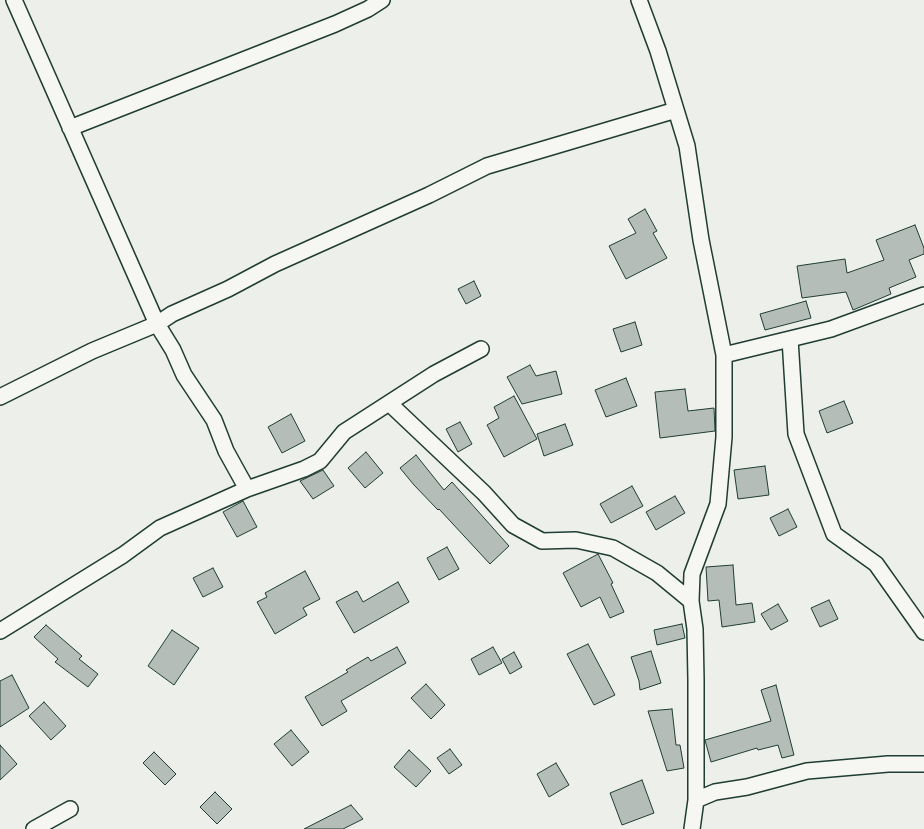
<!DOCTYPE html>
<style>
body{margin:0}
canvas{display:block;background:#edefea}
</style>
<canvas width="924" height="829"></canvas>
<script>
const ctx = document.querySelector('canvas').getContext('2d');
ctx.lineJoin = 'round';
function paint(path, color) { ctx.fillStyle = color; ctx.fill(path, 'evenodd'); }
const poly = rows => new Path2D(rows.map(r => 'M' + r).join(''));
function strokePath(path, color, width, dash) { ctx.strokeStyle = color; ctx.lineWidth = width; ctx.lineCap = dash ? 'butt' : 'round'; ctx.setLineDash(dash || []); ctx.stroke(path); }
const building = poly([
 [645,209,657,231,653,233,667,258,626,279,609,246,636,233,628,219,645,209],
 [915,225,924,248,924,254,909,260,916,277,889,288,891,294,853,310,846,292,802,298,797,266,845,259,847,273,884,260,876,240,915,225],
 [474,281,481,296,466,304,458,289,474,281],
 [806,301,811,318,765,330,760,314,806,301],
 [635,322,642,345,621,352,613,329,635,322],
 [530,365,536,376,556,371,562,394,522,404,507,377,530,365],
 [626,378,637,406,606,417,595,390,626,378],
 [685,389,688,411,714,408,715,431,660,438,655,392,685,389],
 [514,396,537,439,504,457,487,425,499,418,494,407,514,396],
 [844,401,853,423,827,433,819,411,844,401],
 [291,414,305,441,282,453,268,427,291,414],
 [460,422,472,444,458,452,446,429,460,422],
 [565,424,573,445,544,456,537,434,565,424],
 [366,452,383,473,365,488,348,468,366,452],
 [416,455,444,490,452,482,509,546,490,564,439,509,438,510,414,485,400,468,416,455],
 [765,466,769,495,738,499,734,470,765,466],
 [323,470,334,486,313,499,300,481,323,470],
 [632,486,643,506,611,523,600,504,632,486],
 [675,496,685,513,656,530,646,512,675,496],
 [243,501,257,527,237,537,223,512,243,501],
 [788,509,797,527,779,536,770,518,788,509],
 [447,547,459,569,439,580,427,558,447,547],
 [598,554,613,583,611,584,624,612,610,618,600,597,581,607,563,573,598,554],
 [733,565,736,605,752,603,755,622,722,627,719,600,708,601,706,567,733,565],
 [213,568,223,587,203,597,193,578,213,568],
 [305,571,320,599,303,608,307,615,275,634,257,602,267,597,265,593,305,571],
 [398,582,409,602,354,633,336,602,357,591,363,602,398,582],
 [829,600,838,619,820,627,811,608,829,600],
 [778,604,788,621,771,630,761,614,778,604],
 [682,624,685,638,657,645,654,630,682,624],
 [46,625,82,656,79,659,98,674,88,687,55,662,58,659,34,637,46,625],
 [172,630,199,648,174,685,148,666,172,630],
 [588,644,615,695,594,705,567,654,588,644],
 [397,647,406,663,341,701,347,711,322,726,305,697,348,672,346,670,368,657,371,661,397,647],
 [493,647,502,663,479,675,471,659,493,647],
 [651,651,661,683,640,690,639,681,631,657,651,651],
 [514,652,522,667,510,674,502,659,514,652],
 [12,675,29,708,0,727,0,681,12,675],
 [426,684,445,705,431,719,411,698,426,684],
 [776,685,794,755,782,758,778,745,758,750,757,748,711,762,705,740,771,721,761,690,776,685],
 [44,702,66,726,51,740,29,716,44,702],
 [672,709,676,745,680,745,684,768,667,771,648,711,672,709],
 [291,730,309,752,292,766,274,744,291,730],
 [0,745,17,764,0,780,0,745],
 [450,749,462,765,449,774,437,758,450,749],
 [409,750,431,771,416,787,394,767,409,750],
 [154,752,176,774,165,785,143,763,154,752],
 [556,763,569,785,549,797,537,774,556,763],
 [642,780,654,813,622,825,610,793,642,780],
 [215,792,232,809,217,824,200,807,215,792],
 [351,805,363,819,343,829,304,829,351,805]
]);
paint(building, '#b4bdb8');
strokePath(building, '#1f3d34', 1);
const street = poly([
 [639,0,658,51,687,146,701,240,724,355,724,437,718,504,692,574,691,601,695,629,696,680,696,800,692,829],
 [70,128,335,24,368,9,382,0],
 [790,339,796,434,834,534,876,564,924,632],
 [724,355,831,329,924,295],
 [0,397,92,351,157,324,14,0],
 [389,403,484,493,513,525,542,541,576,540,613,548,657,573,691,601],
 [247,489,226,451,214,420,184,375,173,350,157,324,172,314,228,289,275,264,429,195,487,166,676,110],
 [0,631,123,555,160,528,247,489,304,469,320,461,344,432,434,374,481,349],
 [696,800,715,792,747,787,807,771,888,764,924,764],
 [34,829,70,809]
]);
strokePath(street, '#1f3d34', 18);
strokePath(street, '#f6f6f2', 15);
</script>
